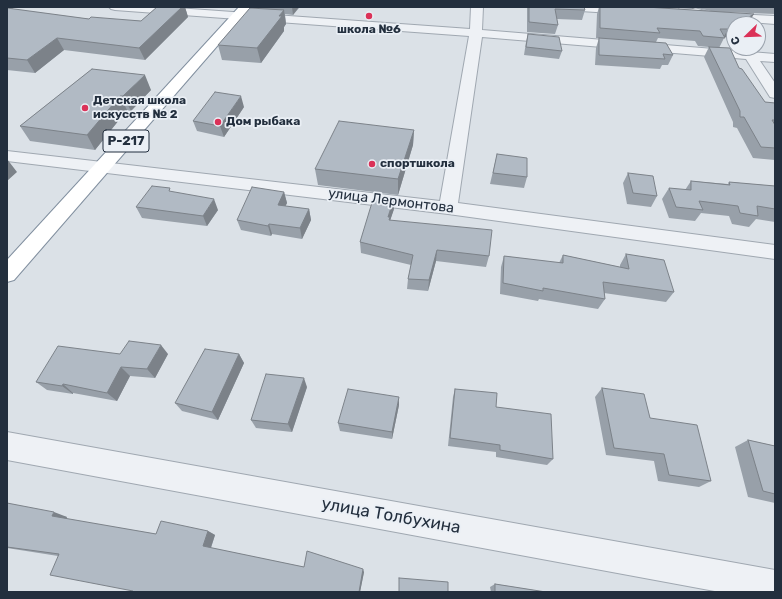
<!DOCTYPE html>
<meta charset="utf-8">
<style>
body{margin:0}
#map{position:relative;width:782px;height:599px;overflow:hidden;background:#dbe1e7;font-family:Rubik,sans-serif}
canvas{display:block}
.frame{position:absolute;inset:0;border:8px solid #232f3e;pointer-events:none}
.north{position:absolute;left:726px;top:16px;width:40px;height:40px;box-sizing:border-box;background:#eaeff5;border:1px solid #9aa2ac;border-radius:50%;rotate:247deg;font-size:11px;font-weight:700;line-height:16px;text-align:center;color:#232f3e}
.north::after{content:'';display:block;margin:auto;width:14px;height:18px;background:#db3158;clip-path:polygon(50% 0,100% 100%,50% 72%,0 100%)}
</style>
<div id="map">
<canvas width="782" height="599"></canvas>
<div class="frame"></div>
<div class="north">С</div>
</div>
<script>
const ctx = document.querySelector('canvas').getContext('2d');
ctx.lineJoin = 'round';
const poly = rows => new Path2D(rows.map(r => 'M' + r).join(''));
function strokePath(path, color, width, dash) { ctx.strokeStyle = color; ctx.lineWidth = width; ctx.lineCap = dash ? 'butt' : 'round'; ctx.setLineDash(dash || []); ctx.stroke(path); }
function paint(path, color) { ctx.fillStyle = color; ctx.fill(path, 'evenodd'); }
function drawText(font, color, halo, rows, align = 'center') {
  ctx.font = font + ' Rubik,sans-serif'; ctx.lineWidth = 3.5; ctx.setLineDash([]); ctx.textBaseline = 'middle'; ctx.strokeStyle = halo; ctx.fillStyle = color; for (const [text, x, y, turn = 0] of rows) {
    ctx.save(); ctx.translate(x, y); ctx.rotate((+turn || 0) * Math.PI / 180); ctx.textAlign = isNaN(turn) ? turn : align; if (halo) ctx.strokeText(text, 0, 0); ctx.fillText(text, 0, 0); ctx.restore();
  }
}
const minor = poly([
 [109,7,163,7,470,29,471,7,483,7,482,30,775,54,775,62,760,61,775,83,775,98,770,97,746,59,482,37,458,203,775,245,775,259,448,214,7,161,7,151,440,201,469,36,115,10,111,9,109,7],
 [559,7,618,7,631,9,633,11,631,13,627,14,565,10,561,9,559,7],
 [678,7,691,7,712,13,775,16,775,24,711,19,682,11,678,7],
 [7,432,775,570,775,592,720,592,7,460,7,432]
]);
const trunk = poly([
 [239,7,251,7,14,280,7,282,7,260,239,7]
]);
strokePath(minor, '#a0a8b1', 2);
strokePath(trunk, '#818f9f', 2);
paint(minor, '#eef1f5');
paint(trunk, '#fff');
paint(poly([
 [7,7,15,7,12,9,89,19,141,21,157,7,198,7,197,8,185,7,188,17,145,60,64,50,35,73,7,70],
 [260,7,299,7,299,8,293,15,285,14,286,24,284,27,284,31,261,63,222,60,218,45,260,8],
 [527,7,584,7,585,10,582,20,557,19,558,25,555,34,527,32],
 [599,7,646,7,711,11,697,8,692,9,647,7,775,7,775,14,725,12,748,24,734,24,734,32,724,38,719,48,739,68,765,102,775,103,775,160,753,158,737,128,733,127,733,122,704,57,709,47,698,46,695,41,658,38,656,42,673,55,668,65,662,65,660,69,595,65,596,48,599,38,596,38,597,14],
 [528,34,562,51,559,59,524,55,526,42],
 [92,69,151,90,131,111,127,110,95,150,30,141,20,126],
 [244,107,224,137,197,131,193,121],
 [414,130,413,145,398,195,318,185,315,169],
 [497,154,527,177,524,188,490,184],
 [628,173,657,196,651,207,627,204,623,183],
 [691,181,728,184,729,182,775,186,775,222,756,219,749,227,732,224,729,216,701,213,695,221,669,218,662,199,669,188,685,190],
 [284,192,287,203,285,206,309,209,311,220,302,239,272,234,271,236,241,230,237,220],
 [136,207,218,210,207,226,142,218],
 [394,209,390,220,489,256,486,267,436,261,428,291,407,289,408,279,411,265,361,253,360,242],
 [626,254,674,292,666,302,604,293,605,299,598,309,539,299,538,301,500,294,501,267,504,256,559,263,563,255,620,267,620,265],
 [120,354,168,354,155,378,130,376,117,401,73,393,73,394,47,390,36,382],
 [239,354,244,363,218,420,182,411,175,403],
 [307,387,292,432,256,428,251,420],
 [602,388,650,418,711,481,699,487,658,481,654,461,606,455,595,397],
 [455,389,496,407,553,459,547,465,496,457,496,452,448,446,453,397],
 [399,405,392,439,340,431,338,423],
 [748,440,775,446,775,503,748,497,735,447],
 [7,503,67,517,66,519,156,534,208,531,215,535,211,548,304,567,364,572,360,592,133,592,133,591,58,556,7,548],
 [495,584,546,592,491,592,490,587]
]), '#98a0a9');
paint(poly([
 [7,7,15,7,7,12],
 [182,7,185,7,188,17,145,60,139,48],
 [292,7,299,7,293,15],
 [693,7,698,7,692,9],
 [284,10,286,24,284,27,284,31,261,63,257,48,279,16],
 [754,14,748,24,737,24],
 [734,26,734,32,724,38,723,38,728,29],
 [57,38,64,50,35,73,27,60],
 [145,75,151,90,131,111,123,96],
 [120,96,127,110,95,150,87,135],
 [241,96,244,107,224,137,220,126],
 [414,130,413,145,398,195,398,179],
 [7,159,17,172,7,181],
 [284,192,287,203,281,216,278,205],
 [394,198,394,209,390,221,388,217],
 [214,199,218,210,207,226,203,216],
 [309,209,311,220,302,239,300,228],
 [269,224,272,234,271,236,268,226],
 [437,250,436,261,428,291,429,280],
 [161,345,168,354,155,378,147,369],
 [239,354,244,363,218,420,212,412],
 [121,367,130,376,117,401,107,393],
 [304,378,307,387,292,432,288,424],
 [63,384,73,393,73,394,62,386],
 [399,397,399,405,392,439,392,432],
 [54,512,67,517,65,521,52,516],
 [208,531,215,535,210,550,203,546],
 [363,569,364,572,360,592,359,592]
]), '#7c8289');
const building = poly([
 [157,7,182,7,139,48,57,38,27,60,7,58,7,8,89,19,91,17,141,21,157,7],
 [529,7,584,7,585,10,555,9,558,25,529,22,529,7],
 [600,7,646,7,754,14,737,24,734,24,734,26,728,29,720,29,725,38,703,36,700,31,657,28,660,33,600,28,600,7],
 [250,8,284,10,279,16,282,16,257,48,218,45,250,8],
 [528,34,559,37,562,51,526,47,528,34],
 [599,38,666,43,673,55,663,54,665,59,599,55,599,38],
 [709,47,730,48,739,68,742,69,765,102,775,103,775,120,772,120,775,125,775,148,761,147,744,117,740,117,740,111,709,47],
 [92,69,145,75,123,96,120,96,87,135,20,126,92,69],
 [215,92,241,96,220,126,193,121,215,92],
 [339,121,414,130,398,179,315,169,339,121],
 [497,154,527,158,527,177,493,173,497,154],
 [628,173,653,176,657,196,633,193,628,173],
 [691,181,730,185,729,182,775,186,775,209,757,206,758,216,740,213,738,206,699,201,703,210,676,207,669,188,691,190,691,181],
 [152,186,170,188,169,191,214,199,203,216,136,207,152,186],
 [252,187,284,192,278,205,309,209,300,228,269,224,268,226,237,220,252,187],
 [374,196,394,198,388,217,390,217,389,220,492,230,489,256,437,250,429,280,408,279,413,255,360,242,374,196],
 [626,254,664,260,674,292,603,282,605,299,543,288,543,291,503,283,504,256,563,263,563,255,629,269,626,254],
 [129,341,161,345,147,369,121,367,107,393,63,384,62,386,36,382,58,346,120,354,129,341],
 [205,349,239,354,212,412,175,403,205,349],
 [266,374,304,378,288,424,251,420,266,374],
 [602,388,644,394,650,418,697,425,711,481,669,475,664,454,614,448,602,388],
 [348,389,399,397,392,432,338,423,348,389],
 [455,389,497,393,496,407,551,414,553,459,500,450,500,445,450,438,455,389],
 [748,440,775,446,775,494,763,491,748,440],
 [7,503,54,512,52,516,156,534,161,521,208,531,203,546,304,567,307,551,363,569,359,592,133,592,133,591,50,575,59,554,7,547,7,503],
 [399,578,448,582,448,592,399,592,399,578],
 [495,584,546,592,495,592,495,584]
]);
paint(building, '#b1bac4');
strokePath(building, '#7c8289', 1);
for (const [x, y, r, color] of [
 [369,16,4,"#db3158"],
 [85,108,4,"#db3158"],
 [218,122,4,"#db3158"],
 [372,164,4,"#db3158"]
]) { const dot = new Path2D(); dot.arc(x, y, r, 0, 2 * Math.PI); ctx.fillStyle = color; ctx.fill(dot); strokePath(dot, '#eaeff5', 1.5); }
drawText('bold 12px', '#232f3e', '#eaeff5', [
 ["школа №6",369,30,"center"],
 ["Детская школа",93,101],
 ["искусств № 2",93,115],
 ["Дом рыбака",226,122],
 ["спортшкола",380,164]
], 'left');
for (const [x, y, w] of [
 [126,141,46]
]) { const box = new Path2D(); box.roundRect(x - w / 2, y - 11, w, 22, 3); ctx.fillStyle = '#eaeff5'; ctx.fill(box); strokePath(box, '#232f3e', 1); }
drawText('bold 13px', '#232f3e', null, [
 ["Р-217",126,141]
]);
drawText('14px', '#232f3e', '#eaeff5', [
 ["улица Лермонтова",391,201,7]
]);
drawText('17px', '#232f3e', '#eaeff5', [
 ["улица Толбухина",391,516,10]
]);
</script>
